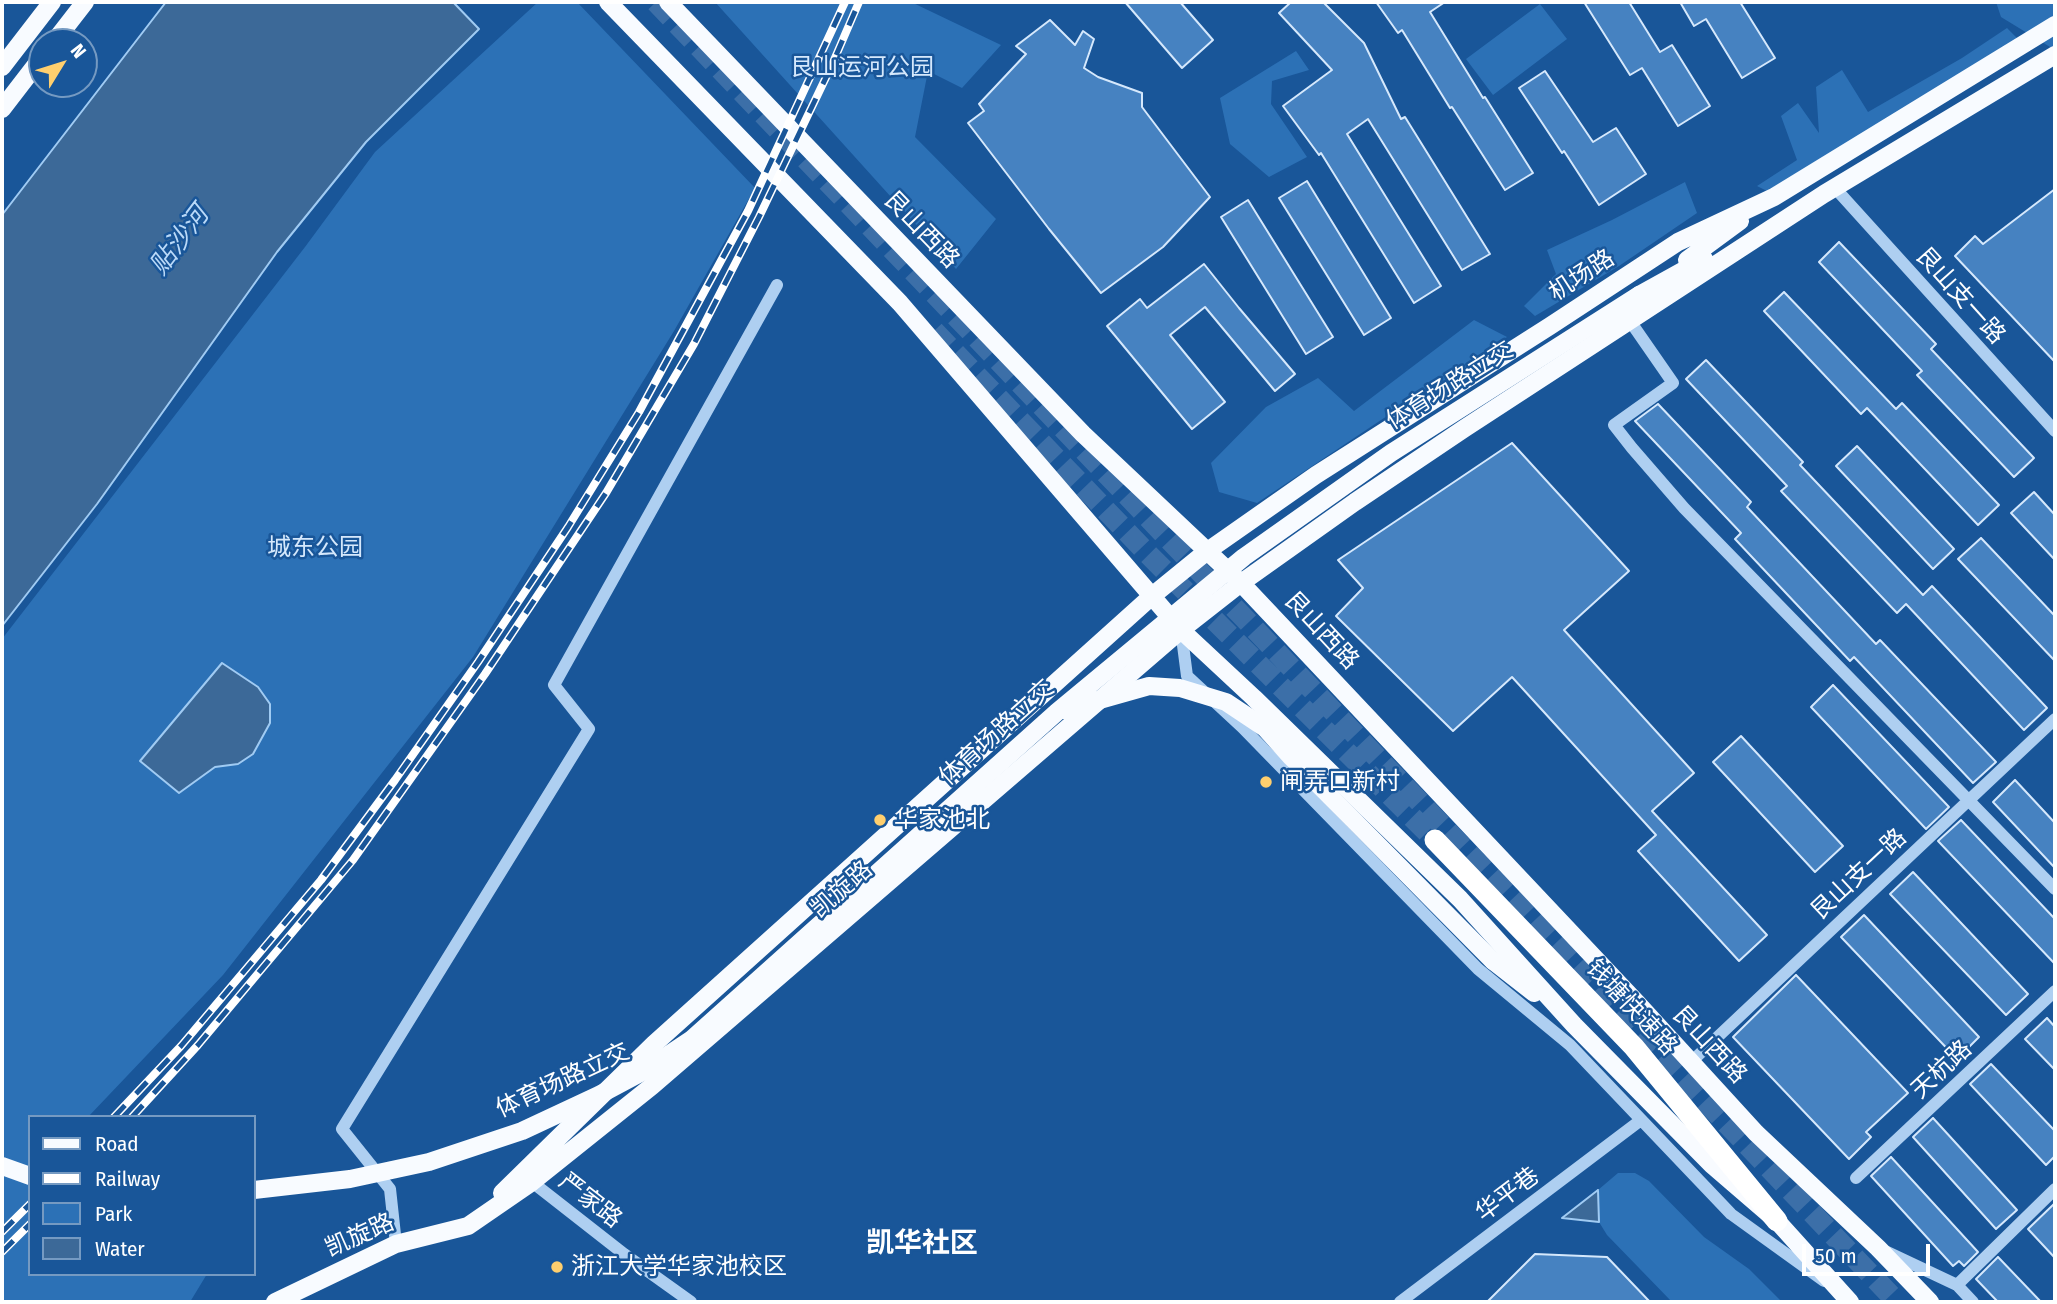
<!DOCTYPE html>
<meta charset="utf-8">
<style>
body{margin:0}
#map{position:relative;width:2057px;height:1304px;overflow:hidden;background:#195699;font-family:"Fira Sans Condensed",sans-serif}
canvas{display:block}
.frame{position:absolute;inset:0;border:4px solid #fff;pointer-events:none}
.legend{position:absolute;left:28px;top:1115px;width:228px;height:161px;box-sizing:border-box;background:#195699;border:2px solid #759ac2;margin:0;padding:9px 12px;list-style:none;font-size:21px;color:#fff}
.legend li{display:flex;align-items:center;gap:14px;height:35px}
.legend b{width:35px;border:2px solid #759ac2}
.north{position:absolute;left:28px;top:28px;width:70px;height:70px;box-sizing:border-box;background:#195699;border:2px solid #759ac2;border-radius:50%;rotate:52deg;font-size:19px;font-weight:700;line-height:28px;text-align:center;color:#fff}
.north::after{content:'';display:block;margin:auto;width:24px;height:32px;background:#ffcf6e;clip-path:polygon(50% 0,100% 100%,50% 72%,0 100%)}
.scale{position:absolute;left:1802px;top:1244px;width:128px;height:32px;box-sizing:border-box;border:4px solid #fff;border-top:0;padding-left:9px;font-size:21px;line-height:24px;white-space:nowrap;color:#fff;-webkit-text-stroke:5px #195699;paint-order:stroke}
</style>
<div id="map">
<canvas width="2057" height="1304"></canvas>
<div class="frame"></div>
<ul class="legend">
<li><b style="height:9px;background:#f8fbff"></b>Road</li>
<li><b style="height:9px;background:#fff"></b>Railway</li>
<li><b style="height:19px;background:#2c71b6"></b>Park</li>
<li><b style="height:19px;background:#3c6998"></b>Water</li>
</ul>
<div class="north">N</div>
<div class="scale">50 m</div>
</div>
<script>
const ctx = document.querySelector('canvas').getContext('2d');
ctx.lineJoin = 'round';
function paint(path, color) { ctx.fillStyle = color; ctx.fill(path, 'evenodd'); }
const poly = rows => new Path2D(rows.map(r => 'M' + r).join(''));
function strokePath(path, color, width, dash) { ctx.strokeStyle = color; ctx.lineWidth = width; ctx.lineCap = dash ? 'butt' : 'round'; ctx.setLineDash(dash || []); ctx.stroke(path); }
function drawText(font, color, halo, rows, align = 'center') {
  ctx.font = font + ' "Fira Sans Condensed","Noto Sans SC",sans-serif'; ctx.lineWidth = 5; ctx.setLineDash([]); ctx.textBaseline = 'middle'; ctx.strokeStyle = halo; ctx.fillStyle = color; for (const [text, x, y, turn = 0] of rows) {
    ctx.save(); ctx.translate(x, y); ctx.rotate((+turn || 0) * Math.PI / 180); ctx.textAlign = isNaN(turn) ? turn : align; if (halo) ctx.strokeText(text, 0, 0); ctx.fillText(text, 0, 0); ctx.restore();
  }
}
paint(poly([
 [538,2,577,2,755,188,674,331,473,657,223,975,88,1117,30,1117,30,1274,207,1274,190,1302,2,1302,2,639,305,247,375,152],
 [715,2,911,2,1001,45,962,88,928,71,915,137,996,219,956,269],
 [1996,2,2055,2,2055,50,2001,17],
 [1540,4,1567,39,1493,95,1466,59],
 [2007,28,2018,39,1767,191,1757,186,1797,160,1781,116,1798,103,1819,133,1816,87,1842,70,1868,112,1962,58],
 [1296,51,1309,70,1272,81,1271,104,1307,157,1269,177,1230,144,1220,98],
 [1685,182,1697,213,1619,266,1535,316,1524,306,1556,274,1547,250,1612,220],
 [1474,320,1507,337,1465,368,1384,418,1257,503,1219,492,1211,463,1266,407,1318,378,1354,411],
 [1618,1173,1635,1173,1649,1181,1704,1237,1749,1269,1782,1302,1672,1302,1607,1235,1599,1222,1598,1190]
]), '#2c71b6');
const water = poly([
 [166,2,453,2,479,29,366,142,277,252,97,504,2,626,2,215,166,2],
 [222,663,258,687,270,704,270,723,253,754,238,764,215,767,179,793,140,761,222,663],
 [1598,1190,1599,1222,1562,1218,1598,1190]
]);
paint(water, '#3c6998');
strokePath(water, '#a0cbf3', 2);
const building = poly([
 [1125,2,1180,2,1213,40,1182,68,1125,2],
 [1291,2,1323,2,1364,43,1401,119,1405,117,1490,254,1462,270,1368,119,1347,134,1441,286,1414,303,1321,153,1319,155,1283,106,1332,70,1279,13,1291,2],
 [1376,2,1445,2,1430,12,1483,98,1485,97,1533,173,1505,190,1452,107,1450,108,1402,30,1398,33,1376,2],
 [1584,2,1629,2,1660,52,1672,45,1710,106,1678,126,1642,68,1630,75,1584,2],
 [1680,2,1740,2,1775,58,1742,78,1706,19,1694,26,1680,2],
 [1050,20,1075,45,1083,31,1094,39,1084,68,1098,77,1142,93,1142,107,1210,197,1163,247,1101,293,1049,229,968,123,984,111,979,104,1026,54,1016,46,1050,20],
 [1545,71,1593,142,1616,128,1646,174,1599,205,1564,151,1562,153,1519,88,1545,71],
 [1307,181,1391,318,1364,335,1279,198,1307,181],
 [2055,189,2055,362,1955,256,1975,236,1983,244,2055,189],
 [1248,200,1333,337,1306,354,1221,217,1248,200],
 [1839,242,1936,344,1931,349,2034,458,2014,477,1917,375,1922,371,1819,262,1839,242],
 [1204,264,1239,308,1295,374,1275,391,1205,307,1170,335,1225,402,1192,429,1107,326,1140,299,1147,308,1204,264],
 [1784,292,1896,409,1902,403,1999,505,1978,525,1867,408,1861,414,1764,311,1784,292],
 [1706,360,1803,462,1800,465,1923,595,1932,586,2047,708,2024,730,1906,604,1897,613,1781,491,1787,486,1686,379,1706,360],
 [1658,404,1751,502,1747,507,1876,644,1880,640,1996,762,1973,783,1854,657,1850,661,1735,539,1741,533,1635,421,1658,404],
 [1512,443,1629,571,1564,630,1694,773,1652,811,1767,935,1739,961,1638,851,1656,835,1512,677,1453,731,1336,616,1363,588,1338,560,1512,443],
 [1857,446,1954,549,1933,569,1836,466,1857,446],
 [2034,492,2055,515,2055,560,2011,513,2034,492],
 [1981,538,2055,616,2055,661,1958,559,1981,538],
 [1833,685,1949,807,1926,829,1811,707,1833,685],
 [1741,736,1843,846,1815,872,1713,762,1741,736],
 [2015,780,2055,823,2055,868,1993,802,2015,780],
 [1961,820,2055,919,2055,964,1938,841,1961,820],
 [1913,872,2028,994,2006,1015,1890,894,1913,872],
 [1864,915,1979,1037,1957,1059,1841,937,1864,915],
 [1796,975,1908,1093,1866,1132,1871,1137,1849,1159,1733,1037,1796,975],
 [2047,1018,2055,1027,2055,1070,2025,1039,2047,1018],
 [1991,1064,2055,1131,2055,1156,2046,1165,1970,1084,1991,1064],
 [1933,1118,2017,1210,1996,1229,1913,1137,1933,1118],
 [1891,1157,1978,1252,1964,1266,1959,1261,1953,1266,1871,1176,1891,1157],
 [2055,1203,2055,1258,2028,1229,2055,1203],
 [1535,1254,1607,1257,1650,1302,1487,1302,1535,1254],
 [1998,1257,2041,1302,1998,1302,1976,1279,1998,1257]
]);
paint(building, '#4682c1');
strokePath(building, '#d5e8fc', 2);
strokePath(poly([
 [656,2,1897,1302],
 [934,331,1147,553,1435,840]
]), '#3c6fa8', 21, [21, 10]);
strokePath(poly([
 [1835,188,2055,431],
 [1630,321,1673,383,1614,425,1632,448,1684,508,2055,889],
 [1181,630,1187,676,1242,727,1478,969,1570,1045,1731,1214,1824,1281],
 [1691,1062,2055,719],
 [1856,1178,2055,991],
 [532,1182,624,1254,691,1302],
 [396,1244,390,1189,342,1129,589,729,554,685,777,285],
 [1887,1252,1957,1285,1973,1302],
 [1957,1285,2055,1189],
 [1400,1302,1641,1120]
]), '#aecff1', 12);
strokePath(poly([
 [608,2,900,303,1181,630,1254,698,1460,899,1574,1025,1712,1165,1777,1221,1850,1302],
 [668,2,1083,434,1241,583,1637,1003,1756,1133,1878,1248,1930,1302],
 [54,42,85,2],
 [2,67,52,2],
 [2,109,42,57],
 [1687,260,1740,221],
 [1639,295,1704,259],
 [1493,961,1534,993],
 [2,1166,30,1176],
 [502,1193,654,1044,1152,596,1206,552,1316,475,1550,326,1678,242,1774,197,2055,25],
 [275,1302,396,1244,468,1226,532,1182,652,1086,1181,630,1241,583,1355,502,1465,428,1824,194,2055,55]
]), '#f8fbff', 18);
strokePath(poly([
 [1435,840,1634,1047,1777,1221]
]), '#fff', 21);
const rail = poly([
 [114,1117,181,1046,321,880,395,780,478,662,568,527,639,412,748,211,845,2],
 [132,1117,198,1045,353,860,485,674,606,493,694,344,759,217,831,67,859,2],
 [2,1232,30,1204],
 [2,1252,30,1224]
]);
strokePath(rail, '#fff', 8);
strokePath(rail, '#195699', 5, [16]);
strokePath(poly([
 [1064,710,1149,686,1180,688,1226,702,1265,728,1291,757,1493,961],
 [254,1190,350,1179,429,1162,522,1131,599,1095,644,1071,692,1039,1057,712,1244,557,1391,453,1639,295]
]), '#f8fbff', 18);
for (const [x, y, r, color] of [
 [1266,782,7,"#ffcf6e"],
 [880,820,7,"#ffcf6e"],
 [557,1267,7,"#ffcf6e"]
]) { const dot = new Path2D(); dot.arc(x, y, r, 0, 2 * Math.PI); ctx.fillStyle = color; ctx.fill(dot); strokePath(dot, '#195699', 2.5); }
drawText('24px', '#d5e8fc', '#195699', [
 ["艮山运河公园",862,68],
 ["城东公园",315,548]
]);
drawText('24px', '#fff', '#195699', [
 ["艮山西路",921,230,46],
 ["机场路",1582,276,-33],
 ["艮山支一路",1960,296,48],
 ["体育场路立交",1450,386,-32],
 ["艮山西路",1321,631,47],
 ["体育场路立交",997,733,-42],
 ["艮山支一路",1859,875,-43],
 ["凯旋路",842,890,-41],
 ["钱塘快速路",1631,1008,47],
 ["艮山西路",1709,1045,47],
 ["天杭路",1942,1070,-43],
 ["体育场路立交",563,1081,-25],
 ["华平巷",1508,1195,-37],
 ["严家路",590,1201,38],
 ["凯旋路",360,1236,-24]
]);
drawText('24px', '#fff', '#195699', [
 ["闸弄口新村",1280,782],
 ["华家池北",894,820],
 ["浙江大学华家池校区",571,1267]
], 'left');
drawText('italic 26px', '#bad9f8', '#195699', [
 ["贴沙河",180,241,-53]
]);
drawText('bold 28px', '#fff', '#195699', [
 ["凯华社区",922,1244]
]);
</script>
